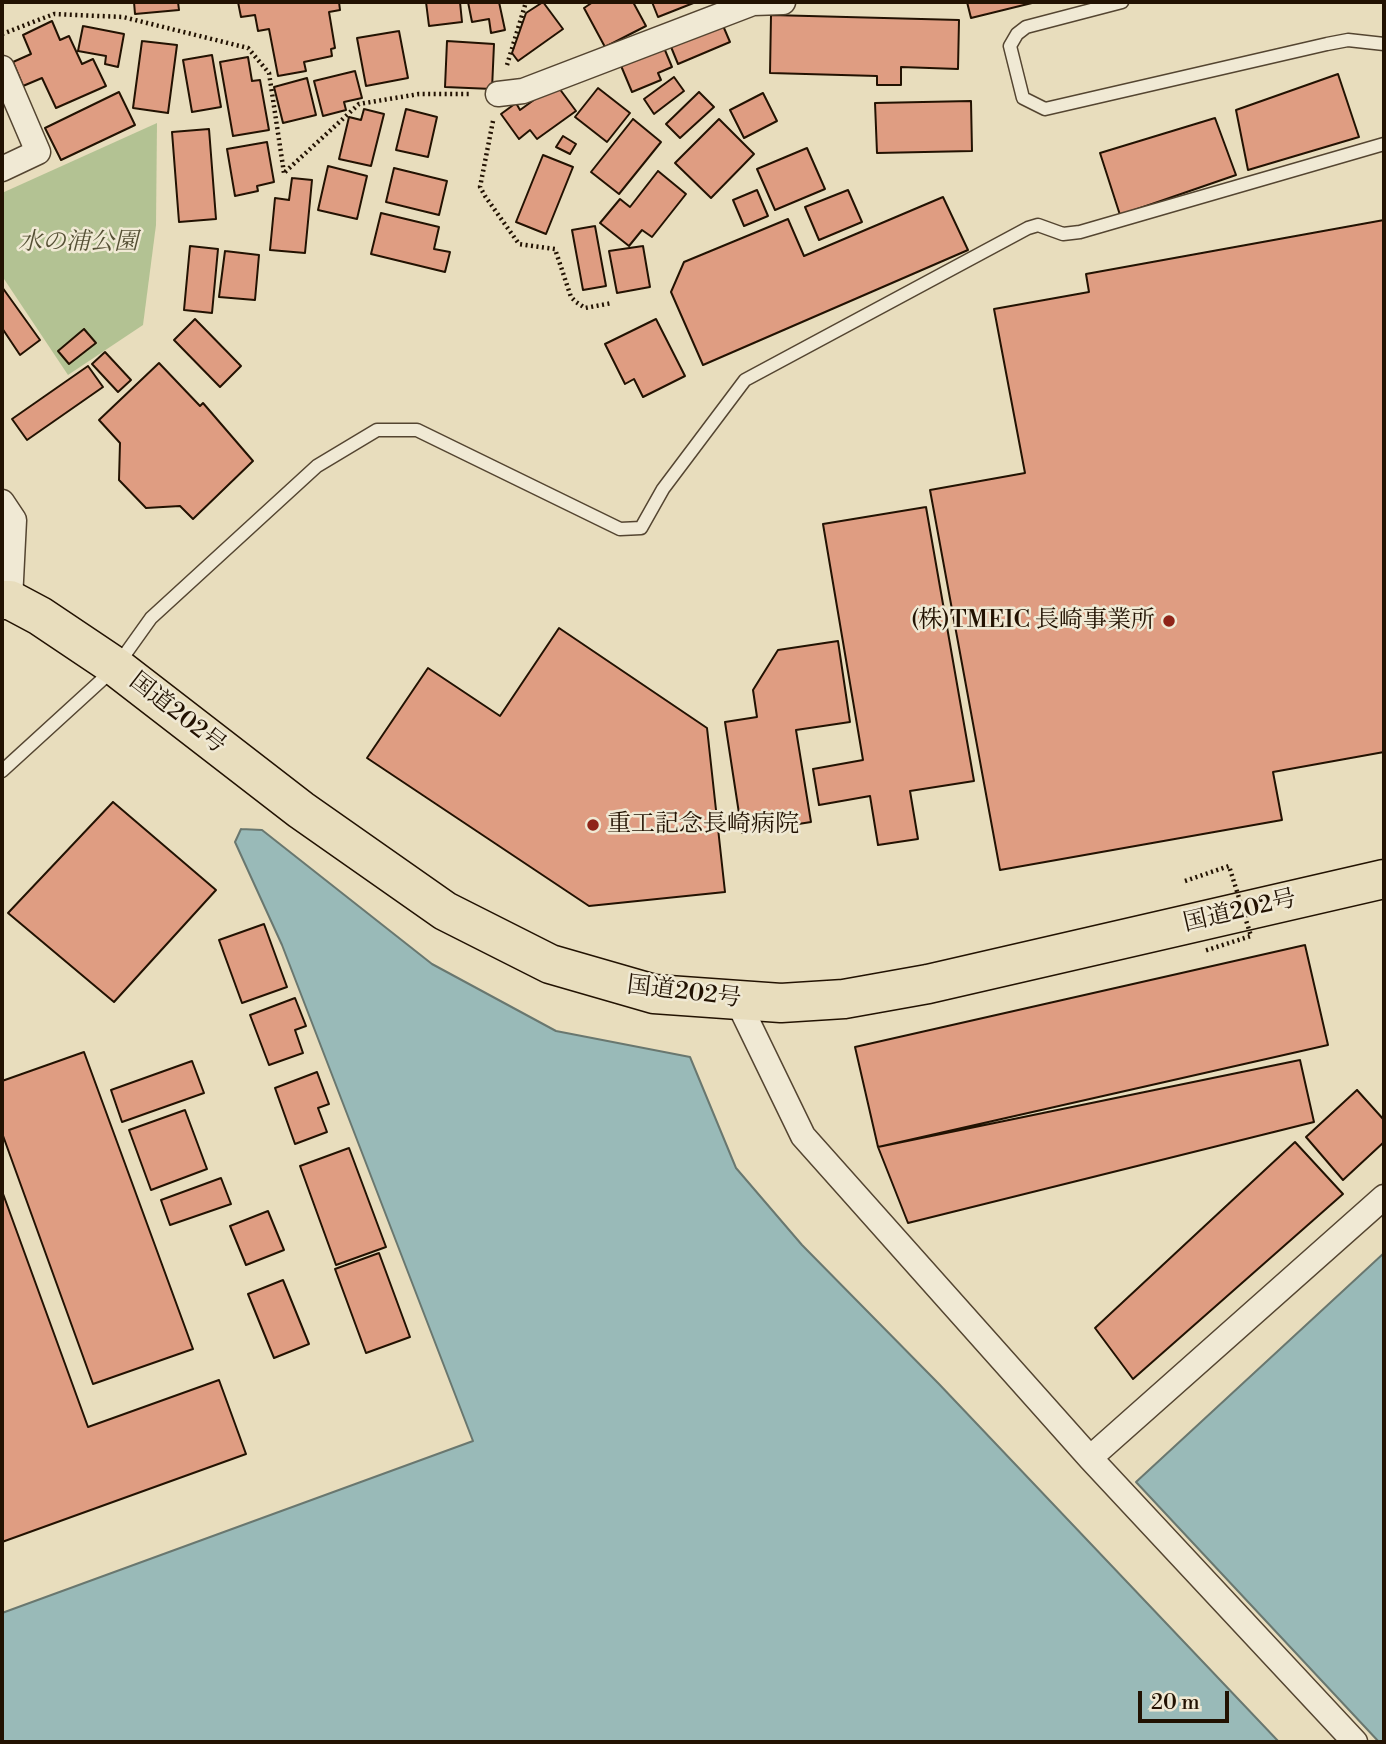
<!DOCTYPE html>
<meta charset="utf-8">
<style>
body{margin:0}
#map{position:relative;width:1386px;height:1744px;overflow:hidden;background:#e8ddbd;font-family:"Libre Bodoni",serif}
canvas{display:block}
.frame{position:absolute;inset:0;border:4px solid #221202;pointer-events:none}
.scale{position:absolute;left:1138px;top:1691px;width:91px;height:32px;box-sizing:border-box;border:4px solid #221202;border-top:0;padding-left:9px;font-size:21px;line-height:24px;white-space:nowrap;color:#221202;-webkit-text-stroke:5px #f0e9d4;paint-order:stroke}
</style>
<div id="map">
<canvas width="1386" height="1744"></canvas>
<div class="frame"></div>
<div class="scale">20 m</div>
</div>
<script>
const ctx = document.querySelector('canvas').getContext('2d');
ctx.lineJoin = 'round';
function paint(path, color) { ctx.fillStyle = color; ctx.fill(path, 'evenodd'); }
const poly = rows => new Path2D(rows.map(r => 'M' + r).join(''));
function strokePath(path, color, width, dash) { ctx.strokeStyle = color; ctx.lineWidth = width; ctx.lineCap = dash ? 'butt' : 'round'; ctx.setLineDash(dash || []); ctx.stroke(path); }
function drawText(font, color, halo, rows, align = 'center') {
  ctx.font = font + ' "Libre Bodoni","Noto Serif JP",serif'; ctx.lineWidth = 5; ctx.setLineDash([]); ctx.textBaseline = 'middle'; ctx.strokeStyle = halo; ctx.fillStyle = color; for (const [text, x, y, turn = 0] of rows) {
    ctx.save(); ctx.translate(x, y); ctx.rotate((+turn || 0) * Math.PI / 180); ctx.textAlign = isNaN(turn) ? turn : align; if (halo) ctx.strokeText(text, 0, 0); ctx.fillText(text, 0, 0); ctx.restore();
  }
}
paint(poly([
 [157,123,156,225,143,325,68,375,2,276,2,193]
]), '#b3c293');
const water = poly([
 [241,829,262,830,432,964,556,1031,690,1057,736,1168,802,1245,939,1384,1279,1742,2,1742,2,1613,473,1441,282,945,235,842,241,829],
 [1384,1253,1384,1742,1379,1742,1136,1482,1384,1253]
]);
paint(water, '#99bab8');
strokePath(water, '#69776f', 2);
const building = poly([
 [134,2,178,2,179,10,135,14,134,2],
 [238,2,339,2,340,10,329,12,335,48,331,49,332,56,304,62,306,71,278,76,269,29,258,31,255,15,241,17,238,2],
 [426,2,460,2,462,22,429,26,426,2],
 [468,2,499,2,505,30,491,33,489,19,472,22,468,2],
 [543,2,563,29,518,61,512,53,526,13,543,2],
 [593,2,633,2,646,26,605,47,584,8,593,2],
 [652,2,696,2,658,17,652,2],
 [967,2,1031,2,1032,3,971,18,967,2],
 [771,15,959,20,958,69,901,67,901,85,877,85,877,76,770,73,771,15],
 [52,21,60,40,69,36,82,64,93,59,106,86,56,108,42,78,23,86,13,62,31,54,23,35,52,21],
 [721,21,730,42,678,64,669,42,721,21],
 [83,26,124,34,118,67,105,64,106,56,78,51,83,26],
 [399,31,408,78,366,86,357,38,399,31],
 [142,41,177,45,168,113,133,108,142,41],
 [447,41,494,44,492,89,445,87,447,41],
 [662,43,672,67,658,73,661,80,632,92,619,61,662,43],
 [212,55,221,107,192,112,183,60,212,55],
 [248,57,252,81,260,80,269,130,233,136,220,62,248,57],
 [355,71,362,98,344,102,346,110,323,116,314,81,355,71],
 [1338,74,1359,137,1248,170,1236,110,1338,74],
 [674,77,684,91,654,114,644,99,674,77],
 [307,78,316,115,283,123,274,87,307,78],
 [556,84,576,111,537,139,530,130,519,139,501,114,516,103,520,110,556,84],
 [598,88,630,113,607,142,575,117,598,88],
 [119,92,135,125,61,160,45,128,119,92],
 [699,92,714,107,680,138,666,124,699,92],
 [763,93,777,121,744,138,730,110,763,93],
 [971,101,972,151,877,153,875,103,971,101],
 [364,109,384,114,371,166,339,159,349,117,361,120,364,109],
 [406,109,437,117,428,157,396,150,406,109],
 [1215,118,1236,175,1120,215,1100,153,1215,118],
 [633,119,661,142,619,194,591,172,633,119],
 [719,119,754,154,711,198,675,163,719,119],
 [209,129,216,219,179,222,172,132,209,129],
 [563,136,576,144,570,154,556,147,563,136],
 [267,142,274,182,257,186,258,191,235,196,227,149,267,142],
 [807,148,825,189,775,210,757,169,807,148],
 [543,155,573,167,546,234,516,222,543,155],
 [328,166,367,176,357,219,318,210,328,166],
 [394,168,447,181,439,215,386,202,394,168],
 [658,171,686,194,652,237,642,230,629,246,600,223,620,199,630,207,658,171],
 [292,178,312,180,305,253,270,250,275,198,289,200,292,178],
 [757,190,768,216,744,226,733,200,757,190],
 [848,190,862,222,819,240,805,207,848,190],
 [943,197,968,250,703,365,671,292,684,262,788,219,804,256,943,197],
 [381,213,439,227,434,249,450,252,445,272,371,254,381,213],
 [1384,220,1384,752,1273,772,1282,820,1000,870,930,490,1025,473,994,309,1089,292,1086,274,1384,220],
 [595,226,606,286,583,290,572,230,595,226],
 [190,246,218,249,212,313,184,310,190,246],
 [643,246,650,287,617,293,609,251,643,246],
 [225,251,259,255,255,300,219,297,225,251],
 [2,287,40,340,20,355,2,328,2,287],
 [195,319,241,366,220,387,174,340,195,319],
 [656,319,685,376,643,397,634,379,625,384,605,344,656,319],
 [84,329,96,343,69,364,58,351,84,329],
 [105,352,131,380,118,392,92,364,105,352],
 [159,363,200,406,203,403,253,461,193,519,180,506,146,508,119,480,120,443,99,420,159,363],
 [88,366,103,387,27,440,12,419,88,366],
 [926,507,974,781,910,791,918,839,878,845,870,796,819,805,813,769,863,760,823,524,926,507],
 [559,628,707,728,725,892,589,906,367,758,428,668,500,716,559,628],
 [838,641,850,722,796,730,811,822,742,833,725,722,757,717,753,690,778,650,838,641],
 [113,802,216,890,114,1002,8,913,113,802],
 [264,924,287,987,242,1003,219,940,264,924],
 [1305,945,1328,1045,878,1147,855,1047,1305,945],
 [295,998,306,1026,295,1030,303,1053,269,1065,250,1015,295,998],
 [84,1052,193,1349,93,1384,2,1133,2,1081,84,1052],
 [1300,1060,1314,1122,908,1223,878,1147,1300,1060],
 [192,1061,204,1093,122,1122,111,1090,192,1061],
 [317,1072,329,1104,318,1108,327,1132,295,1144,275,1088,317,1072],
 [1357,1090,1384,1120,1384,1142,1343,1180,1306,1137,1357,1090],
 [185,1110,207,1169,151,1190,129,1130,185,1110],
 [1295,1142,1343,1194,1133,1379,1095,1328,1295,1142],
 [349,1148,386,1247,336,1265,300,1166,349,1148],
 [221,1178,231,1204,170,1225,161,1200,221,1178],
 [2,1191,88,1427,219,1380,246,1454,2,1542,2,1191],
 [268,1211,284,1250,246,1265,230,1226,268,1211],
 [379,1253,410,1337,366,1353,335,1269,379,1253],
 [283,1280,309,1344,274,1358,248,1294,283,1280]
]);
paint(building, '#df9d82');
strokePath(building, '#221202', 2);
const lane = poly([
 [1122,2,1026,27,1017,34,1010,46,1023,98,1045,109,1327,44,1348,40,1384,44],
 [2,771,116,667,151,618,317,466,377,430,417,430,620,529,641,528,663,489,745,380,1028,228,1038,225,1063,234,1080,232,1384,144]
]);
const street = poly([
 [2,68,38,152,2,169],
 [498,94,523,91,753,3,783,2],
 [2,502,14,520,10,600],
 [737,1000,803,1136,1090,1458,1355,1742],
 [1090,1458,1384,1197]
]);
const highway = poly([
 [2,600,10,600,40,616,116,667,301,810,445,911,550,964,654,994,781,1003,844,999,928,984,1384,879]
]);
strokePath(lane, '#544531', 15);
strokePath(street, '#544531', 27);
strokePath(highway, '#221202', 41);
strokePath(poly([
 [2,34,54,14,123,17,248,48,269,73,284,173],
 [507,65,526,2],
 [493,121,480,187,485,196,519,244,555,249,571,297,576,302,585,308,612,303],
 [285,172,359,104,419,94,472,94]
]), '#221202', 4.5, [2, 3.5]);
strokePath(lane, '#f0e9d4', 12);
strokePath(street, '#f0e9d4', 24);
strokePath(highway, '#e8ddbd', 38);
strokePath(poly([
 [1185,881,1229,866,1251,936,1204,951]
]), '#221202', 4.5, [2, 3.5]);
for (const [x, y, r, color] of [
 [1169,621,7,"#8f2418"],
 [593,825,7,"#8f2418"]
]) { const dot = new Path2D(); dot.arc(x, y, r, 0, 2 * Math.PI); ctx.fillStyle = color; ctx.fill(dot); strokePath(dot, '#f0e9d4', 2.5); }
drawText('italic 24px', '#555035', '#f0e9d4', [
 ["水の浦公園",78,243]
]);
drawText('24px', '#221202', '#f0e9d4', [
 ["(株)TMEIC 長崎事業所",1155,621],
 ["重工記念長崎病院",607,825,"left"]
], 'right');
drawText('24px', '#221202', '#f0e9d4', [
 ["国道202号",177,714,38],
 ["国道202号",1240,912,-13],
 ["国道202号",684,993,7]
]);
</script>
